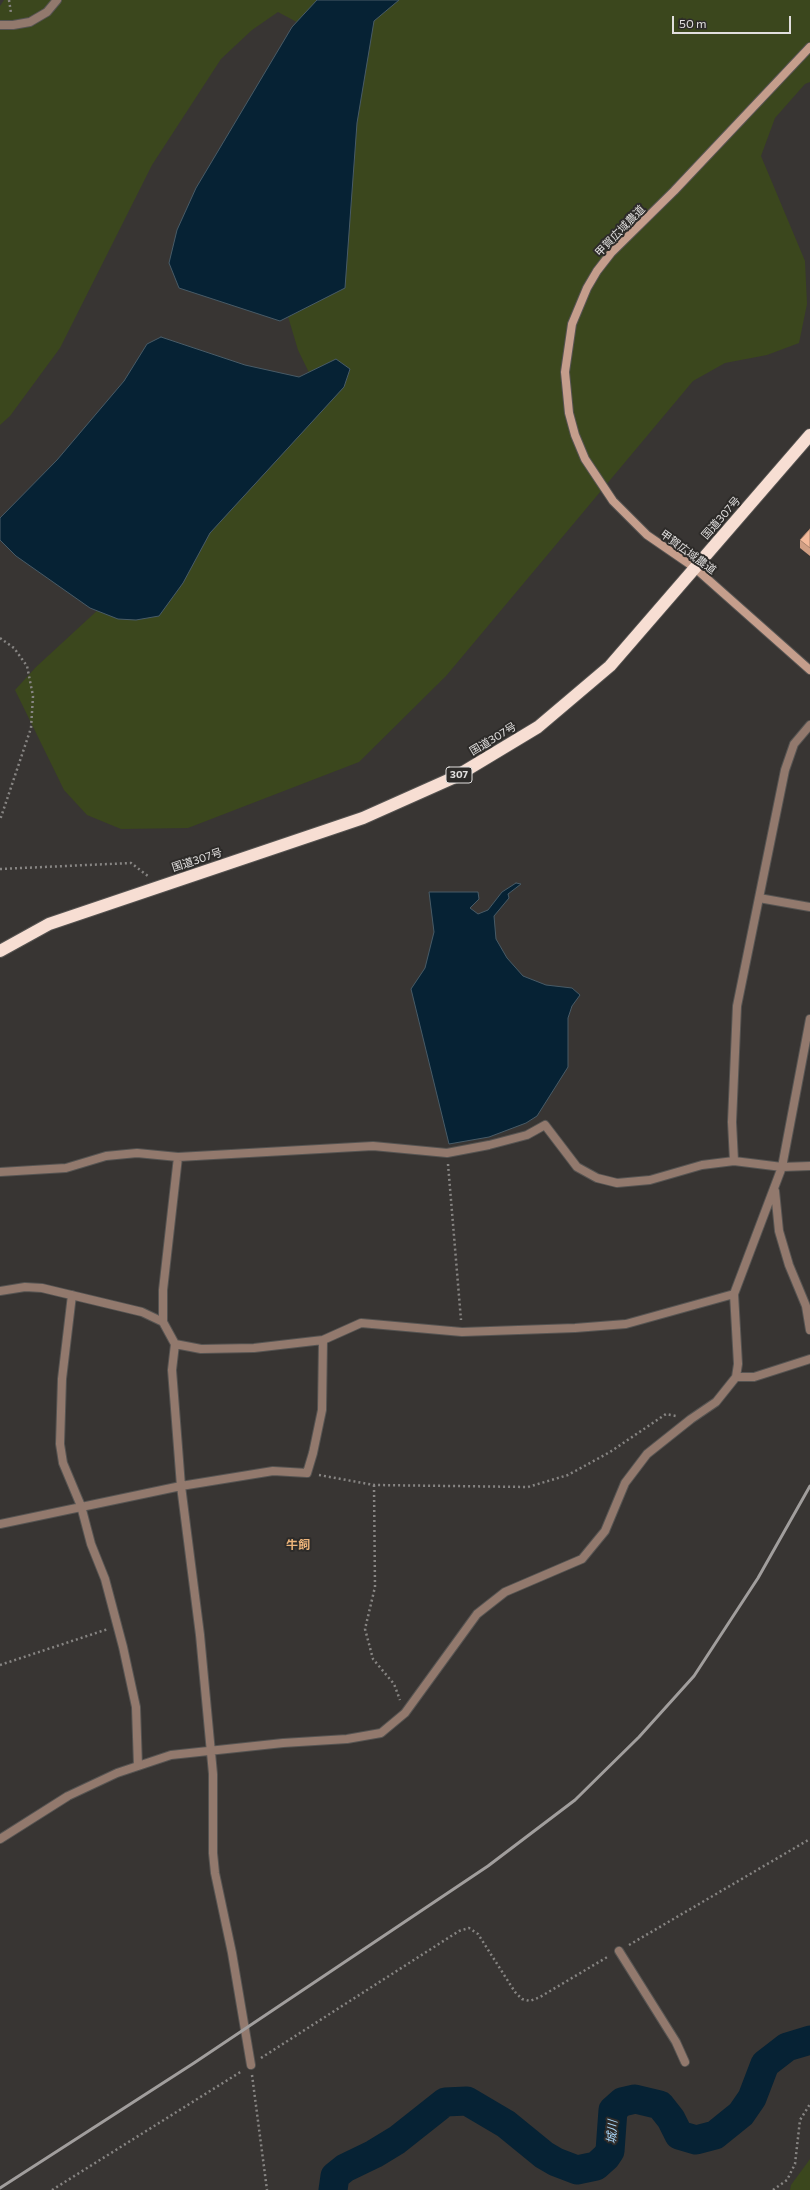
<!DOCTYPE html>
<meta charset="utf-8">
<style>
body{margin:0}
#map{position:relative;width:810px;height:2190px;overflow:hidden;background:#383533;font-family:Commissioner,sans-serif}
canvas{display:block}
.scale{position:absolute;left:672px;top:16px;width:119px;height:18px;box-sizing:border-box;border:2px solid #e1dfde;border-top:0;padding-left:5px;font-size:12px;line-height:14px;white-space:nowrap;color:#e1dfde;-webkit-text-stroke:3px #2d2b29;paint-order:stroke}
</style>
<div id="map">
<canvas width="810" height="2190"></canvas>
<div class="scale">50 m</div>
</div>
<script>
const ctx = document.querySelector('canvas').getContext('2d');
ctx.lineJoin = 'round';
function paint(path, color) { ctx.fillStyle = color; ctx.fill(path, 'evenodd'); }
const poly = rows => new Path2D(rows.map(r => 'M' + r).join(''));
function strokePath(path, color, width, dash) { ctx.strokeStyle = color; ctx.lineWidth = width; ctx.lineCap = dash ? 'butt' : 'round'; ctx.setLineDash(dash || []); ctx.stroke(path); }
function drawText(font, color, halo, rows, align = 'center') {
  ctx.font = font + ' Commissioner,"Noto Sans JP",sans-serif'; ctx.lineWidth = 4; ctx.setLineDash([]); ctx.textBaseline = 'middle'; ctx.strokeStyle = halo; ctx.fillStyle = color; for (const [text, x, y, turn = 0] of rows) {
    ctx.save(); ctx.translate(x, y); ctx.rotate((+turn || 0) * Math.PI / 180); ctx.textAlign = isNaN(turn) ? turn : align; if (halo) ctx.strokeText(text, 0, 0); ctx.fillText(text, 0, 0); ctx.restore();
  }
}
paint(poly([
 [4,0,810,0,810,82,805,84,775,118,761,156,805,261,807,304,799,343,767,355,725,363,693,381,446,676,359,762,188,828,121,829,87,815,64,790,15,690,36,667,317,408,316,387,298,350,284,303,306,27,278,12,252,30,221,59,152,165,60,348,10,416,0,425,0,6],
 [810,2159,810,2190,790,2190,791,2185]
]), '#3b471d');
const water = poly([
 [317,0,399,0,374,21,357,123,345,288,280,321,179,288,169,263,177,230,196,188,292,27,317,0],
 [161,337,245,365,299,377,336,359,350,369,344,387,210,533,183,583,159,616,136,620,118,619,90,608,16,556,0,540,0,518,57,460,124,381,147,344,161,337],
 [516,883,521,884,508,894,509,898,494,916,496,939,507,958,523,976,546,985,572,988,580,995,572,1006,568,1018,568,1067,537,1116,526,1123,489,1137,449,1144,411,989,425,968,434,932,429,892,478,892,479,899,470,908,478,914,488,910,502,892,516,883]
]);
paint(water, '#062234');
strokePath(water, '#485b67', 1);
strokePath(poly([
 [333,2190,335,2176,345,2168,374,2154,397,2140,445,2102,467,2101,506,2124,544,2155,556,2162,577,2170,596,2166,606,2157,610,2151,613,2110,622,2102,635,2099,660,2105,671,2119,679,2135,696,2140,715,2135,741,2114,752,2098,765,2064,787,2047,810,2040]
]), '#062234', 29);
const lane = poly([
 [619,1951,676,2042,685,2062]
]);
const street = poly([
 [0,25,13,25,30,22,47,12,57,0],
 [759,898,810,907],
 [734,1161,732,1122,737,1006,785,770,794,744,810,725],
 [0,1172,66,1168,106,1156,137,1153,178,1157,373,1146,447,1153,489,1145,527,1135,545,1125,577,1167,597,1178,617,1183,650,1180,702,1165,734,1161,782,1167,810,1166],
 [775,1191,779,1231,789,1265,806,1306,810,1330],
 [0,1291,25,1287,42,1288,142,1312,163,1322,175,1344,172,1370,181,1486,200,1635,213,1774,213,1853,215,1873,232,1953,251,2065],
 [72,1295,62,1379,60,1444,63,1463,81,1506,91,1544,105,1579,123,1647,136,1707,138,1766],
 [163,1322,163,1290,178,1157],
 [175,1344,201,1349,254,1348,323,1340,361,1323,462,1332,575,1328,626,1324,734,1294],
 [736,1377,754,1377,810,1359],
 [0,1524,181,1486,273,1471,307,1473,313,1453,322,1410,323,1340],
 [0,1839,68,1796,117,1773,171,1755,283,1743,347,1739,381,1733,405,1713,477,1614,505,1592,582,1559,605,1531,625,1483,647,1454,691,1419,716,1402,736,1377,738,1364,734,1294,782,1167,810,1019]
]);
const secondary = poly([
 [810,47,674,191,611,253,597,271,587,288,572,324,565,372,569,413,575,435,585,459,613,501,647,535,695,568,810,670]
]);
const highway = poly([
 [0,951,49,924,363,818,455,777,538,727,610,666,810,435]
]);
strokePath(lane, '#565452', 10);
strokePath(street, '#565452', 10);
strokePath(secondary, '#565452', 10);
strokePath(highway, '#565452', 14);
strokePath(poly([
 [9,0,11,13],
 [0,638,14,648,27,666,33,696,31,728,0,820],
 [0,869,131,863,148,876],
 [448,1164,461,1320],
 [319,1475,374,1485,528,1487,568,1475,610,1452,666,1414,676,1416],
 [374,1485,375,1587,365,1629,373,1659,394,1684,400,1700],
 [0,1665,108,1629],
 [629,1945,810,1839],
 [261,2058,459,1931,469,1928,478,1934,515,1992,522,1999,530,2001,540,1997,609,1956],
 [252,2075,267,2190],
 [52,2190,242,2071],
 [773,2190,787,2180,795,2164,800,2120,810,2104]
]), '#878583', 2.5, [2, 3]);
strokePath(lane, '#92796d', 8);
strokePath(street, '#92796d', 8);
strokePath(secondary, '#c59e8c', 8);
strokePath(highway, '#f7ded3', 12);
strokePath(poly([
 [0,2188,194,2063,488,1866,575,1800,639,1737,694,1676,758,1578,810,1486]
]), '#a19e9d', 3);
paint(poly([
 [810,529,810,556,800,548,800,540]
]), '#d19f84');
const building = poly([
 [810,529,810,548,800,540,810,529]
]);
paint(building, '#f3b99a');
strokePath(building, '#aa826c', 1);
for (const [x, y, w] of [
 [459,775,26]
]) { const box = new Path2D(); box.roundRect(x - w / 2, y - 8, w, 16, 3); ctx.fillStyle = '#2d2b29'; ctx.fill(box); strokePath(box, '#e1dfde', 1); }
drawText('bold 10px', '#e1dfde', null, [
 ["307",459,775]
]);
drawText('11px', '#e1dfde', '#2d2b29', [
 ["甲賀広域農道",620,231,-46],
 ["国道307号",721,518,-49],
 ["甲賀広域農道",688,552,36],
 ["国道307号",493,739,-31],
 ["国道307号",197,860,-18]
]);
drawText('bold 12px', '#edb47a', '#2d2b29', [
 ["牛飼",298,1545]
]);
drawText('italic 12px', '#a7d3f4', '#2d2b29', [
 ["城川",612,2132,-86]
]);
</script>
